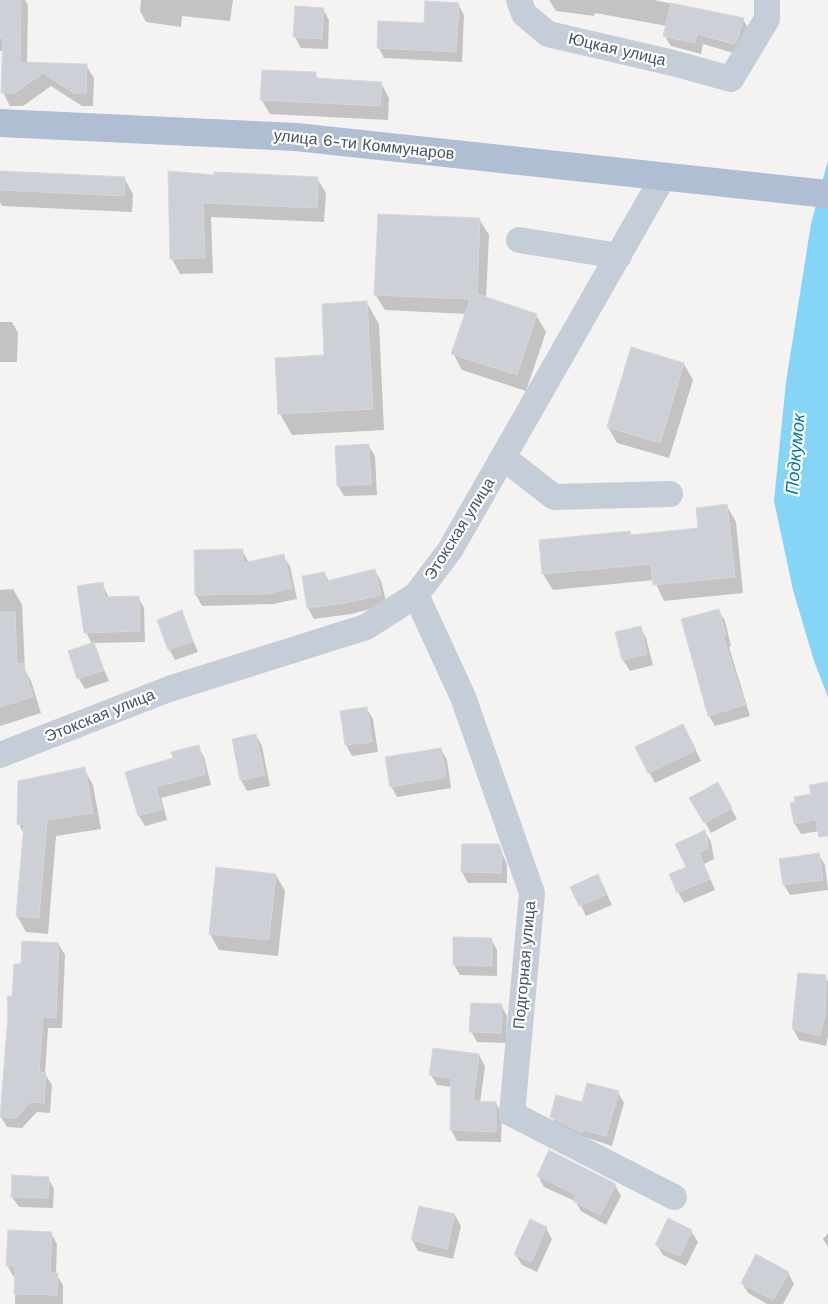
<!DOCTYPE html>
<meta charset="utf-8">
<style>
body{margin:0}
canvas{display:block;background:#f5f2f2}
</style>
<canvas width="828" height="1304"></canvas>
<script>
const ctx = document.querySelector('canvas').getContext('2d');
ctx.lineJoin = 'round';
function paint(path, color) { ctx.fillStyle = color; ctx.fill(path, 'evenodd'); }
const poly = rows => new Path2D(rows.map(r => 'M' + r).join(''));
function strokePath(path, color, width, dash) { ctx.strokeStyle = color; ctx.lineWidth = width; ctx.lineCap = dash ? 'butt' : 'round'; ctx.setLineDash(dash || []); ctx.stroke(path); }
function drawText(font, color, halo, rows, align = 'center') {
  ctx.font = font + ' "Work Sans",sans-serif'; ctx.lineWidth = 4.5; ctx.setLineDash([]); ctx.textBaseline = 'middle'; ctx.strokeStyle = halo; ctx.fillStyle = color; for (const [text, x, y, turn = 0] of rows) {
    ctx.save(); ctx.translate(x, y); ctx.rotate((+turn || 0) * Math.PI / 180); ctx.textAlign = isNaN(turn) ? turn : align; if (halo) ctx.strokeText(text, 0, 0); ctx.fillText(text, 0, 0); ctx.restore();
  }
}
paint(poly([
 [828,160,828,697,814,661,793,590,774,501,786,382,811,224]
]), '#86d5f6');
paint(poly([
 [0,0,25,0,28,5,27,64,86,65,94,78,93,106,82,106,51,86,23,106,10,106,3,92,4,51,0,51],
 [141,0,233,0,230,21,182,16,181,27,146,22,140,11],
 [549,0,654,0,743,19,749,30,740,55,703,44,701,54,671,46,664,35,667,26,595,13,594,16,556,11],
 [458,4,464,15,462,62,384,58,378,47,426,25],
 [296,8,323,9,329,20,328,49,301,48,295,37],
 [315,73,318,79,381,83,389,98,388,120,270,114,261,99],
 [0,172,124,178,133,194,132,212,2,206,0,202],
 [169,172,215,176,317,178,326,193,324,222,211,217,213,273,180,274,172,259],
 [479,219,489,235,486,298,536,315,546,332,526,391,462,370,453,353,466,314,385,310,375,294],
 [367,303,379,324,384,430,292,435,280,414],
 [0,322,12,322,18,333,17,362,0,362],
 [684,364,693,380,669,458,617,443,608,427],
 [369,446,375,456,377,495,344,496,338,486],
 [727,506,736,522,743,593,664,601,654,580,553,590,543,574,630,532,632,536,700,530],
 [242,550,249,563,283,556,290,566,297,599,273,604,202,606,196,595],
 [375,571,381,581,387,605,351,614,314,619,308,608,303,577,325,574,329,581],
 [102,583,109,598,138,597,144,608,145,642,93,643,109,681,85,689,79,679,70,652,92,644,86,632],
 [13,589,22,605,25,670,31,681,41,713,0,726,0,590],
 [719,611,725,621,731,646,729,647,750,716,715,726,709,716,683,620],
 [181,612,198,652,175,660,169,649],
 [640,627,646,638,653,665,630,671,623,660,617,633],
 [367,709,373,719,378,752,352,756,346,745,342,712],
 [256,735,262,746,270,786,247,791,241,780,233,740],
 [689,736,701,761,655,783,649,772],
 [198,746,204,757,211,785,161,798,167,820,145,826,139,816,126,773,174,759],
 [441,749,447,760,451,788,397,797,391,786],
 [84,769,93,785,101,829,56,836,48,934,26,932,17,916,24,834,19,824],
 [828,783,828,824,820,831,801,834,795,824,796,802,812,795],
 [717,784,737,819,711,833,691,798],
 [705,832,711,842,714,859,704,864,715,890,684,903,678,892],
 [463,845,498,845,507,864,507,883,468,883,462,872],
 [819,855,825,865,828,890,790,895,784,885],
 [276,875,285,891,278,956,219,950,210,934],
 [598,875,612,905,586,916,572,887],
 [491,939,497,950,497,976,460,975,454,965],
 [59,945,65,955,62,1028,48,1028,45,1074,52,1085,50,1113,37,1112,22,1128,7,1127,1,1117,9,1017,22,965],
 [825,976,828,982,828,1036,826,1046,799,1040,793,1029],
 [501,1005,507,1016,506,1043,477,1042,471,1031],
 [479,1055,485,1066,480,1103,496,1103,502,1114,501,1142,457,1141,451,1130,452,1087,437,1085,431,1075],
 [618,1092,624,1103,612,1146,558,1128,552,1117],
 [538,1176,615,1185,621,1196,606,1225,581,1211,575,1201,544,1187],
 [48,1178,54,1189,53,1208,19,1207,12,1197],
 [420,1207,455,1215,461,1226,453,1259,418,1251,412,1240],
 [546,1228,552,1239,537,1272,522,1265,515,1254],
 [691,1231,698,1242,686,1266,663,1255,657,1245],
 [51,1233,57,1244,56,1274,63,1285,63,1304,15,1304,16,1276,13,1276,7,1265],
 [828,1233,828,1247,823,1239],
 [788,1273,794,1284,783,1304,767,1304,748,1293,742,1283]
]), '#0003');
const building = poly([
 [0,0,21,0,20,62,87,64,86,93,73,93,43,73,15,93,1,93,3,38,0,38,0,0],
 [425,1,459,3,456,52,377,48,378,21,424,23,425,1],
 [671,3,744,18,738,38,734,44,697,34,695,43,663,36,671,3],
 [295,6,324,8,322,39,293,37,295,6],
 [262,70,316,72,316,78,382,82,380,106,260,100,262,70],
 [0,171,125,177,124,196,0,190,0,171],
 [168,171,214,175,214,172,318,177,317,208,203,203,205,258,170,259,168,171],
 [378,214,480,218,477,294,537,314,517,375,451,354,470,299,374,295,378,214],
 [367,301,373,409,278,414,275,358,324,355,322,304,367,301],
 [631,347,684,363,660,443,607,427,631,347],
 [369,444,371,484,337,486,335,446,369,444],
 [727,504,735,577,653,585,651,564,542,574,539,540,630,531,631,535,698,528,696,508,727,504],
 [243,549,243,563,284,554,292,588,266,594,195,595,194,550,243,549],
 [375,569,381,595,345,603,307,608,302,576,325,572,327,581,375,569],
 [103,582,105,597,139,596,140,631,84,633,77,586,103,582],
 [719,609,726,635,723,636,745,705,708,716,681,619,719,609],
 [182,610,193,641,168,650,157,620,182,610],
 [0,612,15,612,17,664,23,663,33,697,0,707,0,612],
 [641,626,647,654,622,660,615,632,641,626],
 [94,642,104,670,77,679,68,651,94,642],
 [367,707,372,742,345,745,340,711,367,707],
 [683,724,696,750,648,773,635,747,683,724],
 [256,734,265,775,240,780,232,739,256,734],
 [199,745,206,774,156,787,162,809,138,816,125,772,173,758,171,752,199,745],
 [441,748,446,777,390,787,385,757,441,748],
 [85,767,93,813,47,820,39,918,16,916,24,824,17,825,18,781,85,767],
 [718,782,732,808,704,823,689,798,718,782],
 [828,782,828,836,819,837,815,815,815,820,794,824,790,803,795,802,794,797,811,794,809,785,828,782],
 [705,830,708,848,699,853,710,879,677,893,669,874,686,867,675,844,705,830],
 [462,844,499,844,502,852,501,873,461,872,462,844],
 [819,853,823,880,783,885,779,859,819,853],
 [216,867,276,874,269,940,209,934,216,867],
 [598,874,607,894,579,906,570,887,598,874],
 [453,937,492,938,492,966,453,965,453,937],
 [22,941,59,943,56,1018,43,1017,39,1072,46,1073,44,1103,30,1102,16,1118,0,1117,8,1017,7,996,12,996,14,964,21,964,22,941],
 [798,973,826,975,825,1015,820,1036,792,1029,798,973],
 [471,1003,502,1004,501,1033,469,1032,471,1003],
 [433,1048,479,1054,473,1101,496,1102,496,1132,450,1130,451,1078,429,1075,433,1048],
 [587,1083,619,1091,606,1136,584,1130,582,1133,550,1117,556,1095,582,1102,587,1083],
 [549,1150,616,1184,600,1215,573,1201,576,1195,537,1176,549,1150],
 [12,1175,49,1177,48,1198,11,1197,12,1175],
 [419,1206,455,1214,447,1249,411,1240,419,1206],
 [668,1218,692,1230,680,1256,655,1245,668,1218],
 [530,1219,547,1227,531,1262,514,1254,530,1219],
 [8,1230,52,1232,50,1273,58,1273,57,1295,14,1294,15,1266,6,1266,8,1230],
 [756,1254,789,1272,773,1300,741,1283,756,1254]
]);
paint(building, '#ced0d8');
strokePath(building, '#d6d7de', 1);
strokePath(poly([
 [519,0,524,14,548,34,673,63,731,79,767,19,767,0],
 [519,240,619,256],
 [504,458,554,497,670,494],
 [416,595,463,697,532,893,512,1114,674,1197],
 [0,755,169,689,366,627,416,595,450,550,663,177]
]), '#c5cdd8', 26);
strokePath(poly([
 [0,123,296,137,828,194]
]), '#afbed3', 28);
drawText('16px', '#475362', '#fff', [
 ["Юцкая улица",617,50,13],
 ["улица 6-ти Коммунаров",364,145,6],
 ["Этокская улица",460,529,-58],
 ["Этокская улица",100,716,-22],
 ["Подгорная улица",525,965,-85]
]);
drawText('italic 18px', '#0279ac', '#fff', [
 ["Подкумок",796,454,-85]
]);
</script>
